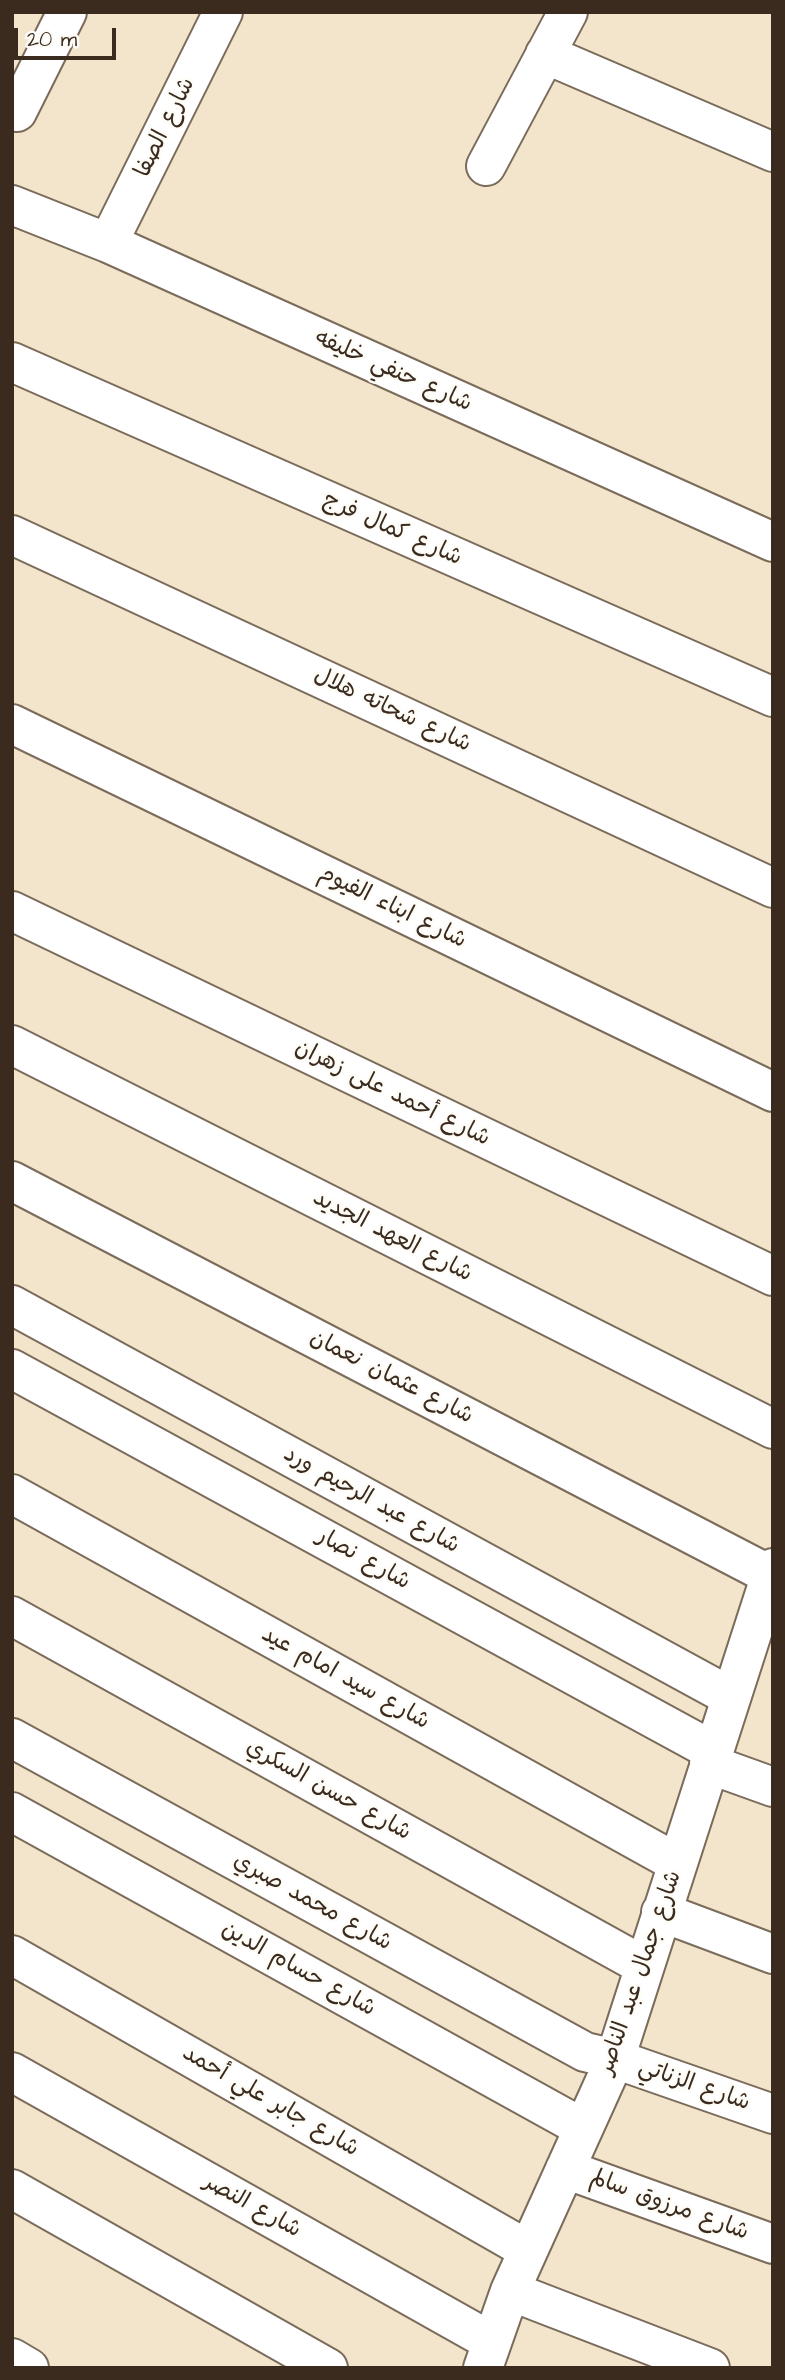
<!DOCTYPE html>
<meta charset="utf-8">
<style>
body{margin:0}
#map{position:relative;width:785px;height:2380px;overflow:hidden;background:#f2e5cb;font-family:"Architects Daughter",sans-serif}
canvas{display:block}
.frame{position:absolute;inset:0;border:14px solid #3b2a1e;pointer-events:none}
.scale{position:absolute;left:14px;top:28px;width:102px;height:32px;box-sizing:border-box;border:4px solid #3b2a1e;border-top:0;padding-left:9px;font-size:21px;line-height:24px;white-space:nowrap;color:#3b2a1e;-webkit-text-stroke:5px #fdfcf7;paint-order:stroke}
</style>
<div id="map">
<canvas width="785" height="2380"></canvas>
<div class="frame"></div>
<div class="scale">20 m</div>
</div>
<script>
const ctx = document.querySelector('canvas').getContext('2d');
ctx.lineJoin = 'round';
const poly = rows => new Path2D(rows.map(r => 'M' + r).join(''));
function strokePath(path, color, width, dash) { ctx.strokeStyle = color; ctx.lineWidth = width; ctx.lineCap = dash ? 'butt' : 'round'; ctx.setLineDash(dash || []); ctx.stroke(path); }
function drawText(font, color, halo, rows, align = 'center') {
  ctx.font = font + ' "Architects Daughter","Playpen Sans Arabic",sans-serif'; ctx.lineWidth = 5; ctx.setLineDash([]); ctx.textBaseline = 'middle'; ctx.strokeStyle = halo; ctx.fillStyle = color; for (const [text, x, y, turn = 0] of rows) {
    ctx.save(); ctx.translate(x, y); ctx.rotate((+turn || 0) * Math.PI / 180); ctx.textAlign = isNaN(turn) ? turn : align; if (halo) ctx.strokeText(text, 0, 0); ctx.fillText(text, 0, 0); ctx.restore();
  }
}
const minor = poly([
 [545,54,773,152],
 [17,112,67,12],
 [486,166,568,12],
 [12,205,108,243,773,542],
 [108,243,223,12],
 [12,362,773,697],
 [12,535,773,888],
 [12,724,773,1092],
 [12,911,773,1276],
 [12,1045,773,1429],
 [12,1181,770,1575],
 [12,1305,731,1697],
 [12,1369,713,1751],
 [12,1494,677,1863],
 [12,1616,644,1966],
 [12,1738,585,2052,615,2059,773,2114],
 [709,1764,773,1787],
 [12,1812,583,2128],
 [661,1912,773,1954],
 [12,1955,528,2250],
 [12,2072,492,2342],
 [565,2169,773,2244],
 [12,2189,328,2368],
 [510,2291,710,2368],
 [12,2358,29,2368],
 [483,2368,510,2291,615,2059,773,1568]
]);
strokePath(minor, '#7b6b5b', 42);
strokePath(minor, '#fff', 38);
drawText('23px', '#3b2a1e', '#fdfcf7', [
 ["شارع الصفا",166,128,-64],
 ["شارع حنفي خليفه",393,372,24],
 ["شارع كمال فرج",392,530,24],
 ["شارع شحاته هلال",392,711,25],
 ["شارع ابناء الفيوم",392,908,26],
 ["شارع أحمد على زهران",392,1094,26],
 ["شارع العهد الجديد",392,1237,27],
 ["شارع عثمان نعمان",391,1378,27],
 ["شارع عبد الرحيم ورد",371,1501,29],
 ["شارع نصار",363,1560,29],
 ["شارع سيد امام عيد",345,1679,29],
 ["شارع حسن السكري",328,1791,29],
 ["شارع محمد صبري",312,1903,29],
 ["شارع حسام الدين",298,1970,29],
 ["شارع جمال عبد الناصر",641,1973,-71],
 ["شارع الزناتي",694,2086,19],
 ["شارع جابر علي أحمد",270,2102,30],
 ["شارع مرزوق سالم",669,2206,20],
 ["شارع النصر",252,2207,29]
]);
</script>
